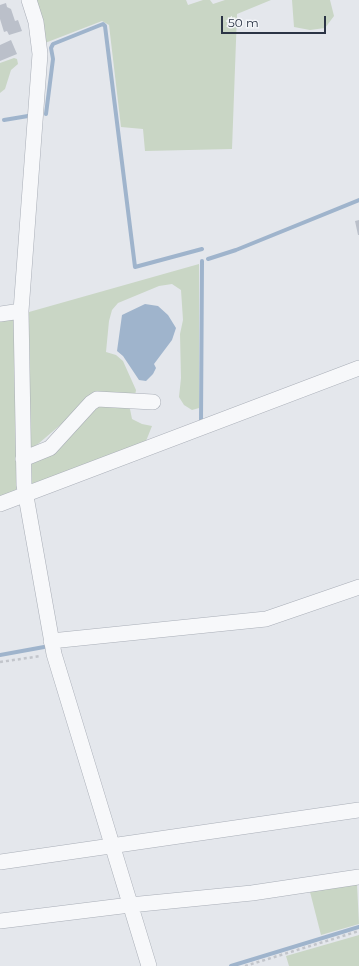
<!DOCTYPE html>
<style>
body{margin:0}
#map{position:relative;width:359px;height:966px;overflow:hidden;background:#e4e7ec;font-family:Montserrat,sans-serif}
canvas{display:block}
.scale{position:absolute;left:221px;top:16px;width:105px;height:18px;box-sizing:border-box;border:2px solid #2b3445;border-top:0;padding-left:5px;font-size:12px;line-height:14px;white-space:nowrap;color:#2b3445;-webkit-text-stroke:3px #f4f6f9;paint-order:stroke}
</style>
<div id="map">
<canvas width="359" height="966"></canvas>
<div class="scale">50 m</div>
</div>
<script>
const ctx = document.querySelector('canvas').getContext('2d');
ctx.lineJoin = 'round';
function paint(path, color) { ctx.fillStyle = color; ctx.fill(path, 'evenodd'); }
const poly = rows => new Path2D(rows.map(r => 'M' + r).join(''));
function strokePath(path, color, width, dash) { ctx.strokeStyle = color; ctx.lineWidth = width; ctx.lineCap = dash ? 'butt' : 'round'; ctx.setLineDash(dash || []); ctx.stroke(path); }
paint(poly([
 [35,0,186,0,188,5,203,0,210,0,213,4,225,0,271,0,237,14,232,149,145,151,143,129,121,127,109,25,102,21,45,43],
 [292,0,330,0,334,16,325,28,310,30,294,27],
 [14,58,17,59,18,64,11,70,5,89,0,93,0,63],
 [199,264,199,408,192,410,184,405,179,397,181,378,180,334,183,320,181,290,172,284,159,286,118,303,112,310,109,321,106,352,116,355,123,361,136,390,135,396,79,409,38,444,30,449,29,312],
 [0,319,15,319,17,488,14,492,0,498],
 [129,404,132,419,142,424,152,426,146,441,31,486,29,462,96,406],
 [357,884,359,924,321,935,309,888],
 [359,935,359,966,289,966,286,956]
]), '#c9d6c5');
paint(poly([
 [145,304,158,306,168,315,176,328,172,340,154,364,156,368,153,374,146,381,139,380,123,356,117,351,122,315]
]), '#9fb4cc');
strokePath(poly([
 [46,114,53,59,51,48,53,44,103,24,105,26,135,267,202,249],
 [4,120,28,116],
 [208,259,236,250,359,200],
 [201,421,202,261],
 [0,655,44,647],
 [231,966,359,927]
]), '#9fb4cc', 4);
paint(poly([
 [6,3,7,7,11,9,15,21,18,20,22,31,9,35,7,31,4,32,0,19,0,5],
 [11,40,17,54,0,61,0,45],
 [359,220,359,235,358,235,355,221]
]), '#bbc0ca');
const minor = poly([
 [29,0,36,22,40,54,21,311,24,485,54,654,149,966],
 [0,314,21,311],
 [23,459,50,448,91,403,97,399,153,402],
 [0,504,359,368],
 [51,641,266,619,359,587],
 [0,862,359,810],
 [0,921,130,905,252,893,359,877]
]);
strokePath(minor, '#a9aeb7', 16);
strokePath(poly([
 [0,662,41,656],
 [245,966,359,931]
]), '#c2c5cb', 2.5, [3, 3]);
strokePath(minor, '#f7f8fa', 15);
</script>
